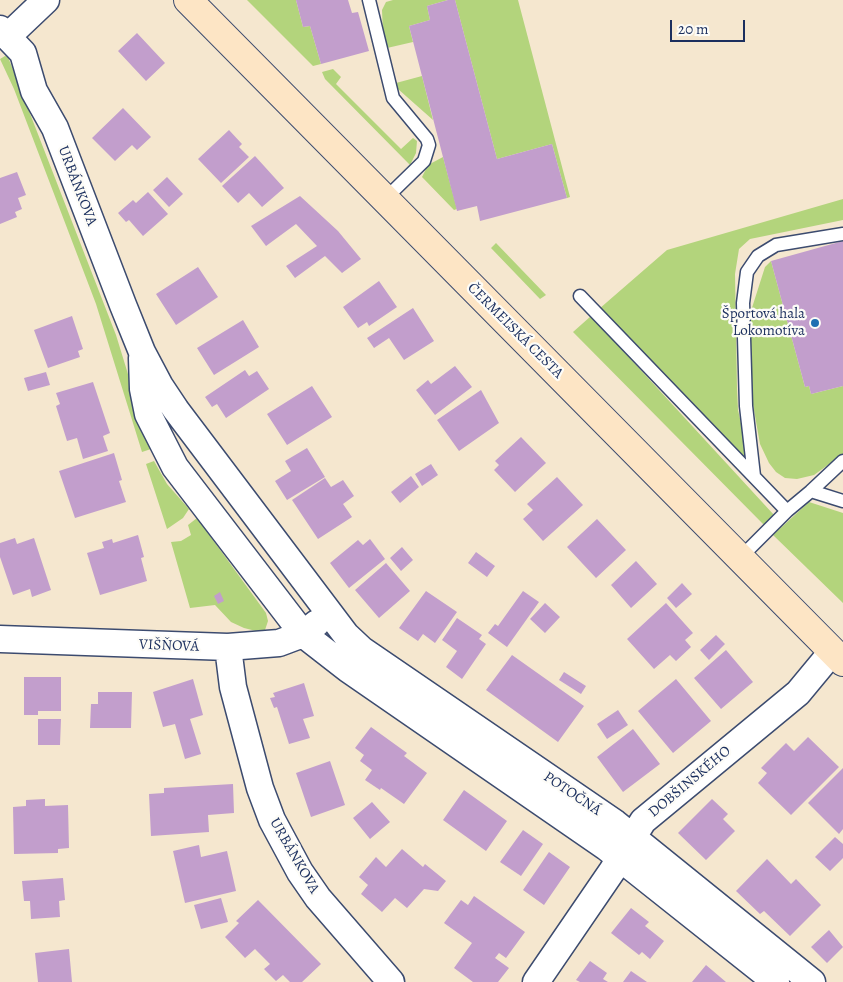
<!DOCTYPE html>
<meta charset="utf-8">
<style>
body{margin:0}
#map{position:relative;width:843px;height:982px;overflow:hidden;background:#f5e7cf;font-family:Alegreya,serif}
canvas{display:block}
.scale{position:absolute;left:670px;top:20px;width:75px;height:22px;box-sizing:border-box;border:2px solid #1b2f5e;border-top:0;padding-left:6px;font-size:15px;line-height:18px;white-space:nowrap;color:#1b2f5e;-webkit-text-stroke:4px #fdfcf7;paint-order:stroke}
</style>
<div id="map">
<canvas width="843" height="982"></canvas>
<div class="scale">20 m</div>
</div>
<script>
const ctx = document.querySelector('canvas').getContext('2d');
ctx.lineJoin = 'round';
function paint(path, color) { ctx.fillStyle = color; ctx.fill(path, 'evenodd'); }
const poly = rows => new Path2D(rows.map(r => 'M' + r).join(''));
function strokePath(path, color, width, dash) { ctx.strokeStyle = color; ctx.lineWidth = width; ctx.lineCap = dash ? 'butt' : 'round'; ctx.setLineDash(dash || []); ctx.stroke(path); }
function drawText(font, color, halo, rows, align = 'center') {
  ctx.font = font + ' Alegreya,serif'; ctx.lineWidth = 4.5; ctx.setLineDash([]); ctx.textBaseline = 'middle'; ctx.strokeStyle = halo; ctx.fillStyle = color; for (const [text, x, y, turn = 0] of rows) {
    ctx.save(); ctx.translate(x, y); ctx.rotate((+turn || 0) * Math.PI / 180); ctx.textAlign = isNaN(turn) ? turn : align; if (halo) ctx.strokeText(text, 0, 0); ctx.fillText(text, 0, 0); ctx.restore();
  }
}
paint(poly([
 [247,0,296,0,303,27,310,26,321,64,313,66],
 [393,0,448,0,427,6,430,20,409,26,413,42,387,48,383,34,382,10,386,2],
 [455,0,518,0,570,197,567,198,552,144,497,159],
 [5,56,8,57,116,335,151,449,142,452,96,304,14,89,0,59],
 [333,69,341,77,336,84,401,149,413,138,417,141,416,153,410,165,325,79,322,72],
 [422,76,433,120,398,89,396,83],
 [443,157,457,209,454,210,422,177,428,165],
 [843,199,843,220,750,239,739,249,735,274,737,388,738,410,750,463,599,309,667,250],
 [496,243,546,295,540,299,491,248],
 [771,261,805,387,809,386,811,394,843,386,843,454,814,475,797,479,785,478,776,472,769,463,760,444,752,399,750,314,765,267],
 [591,316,774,515,764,525,573,332],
 [154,461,167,484,189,509,183,518,167,529,146,464],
 [809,502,843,513,843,603,773,535],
 [197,518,266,613,268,621,265,630,260,632,244,628,231,622,215,605,190,608,171,542,181,541,191,535,188,525]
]), '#b3d47c');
paint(poly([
 [296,0,348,0,352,13,358,12,369,51,321,64,310,26,303,27],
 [448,0,455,0,497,159,552,144,567,198,480,221,477,206,457,211,409,26,430,20,427,6],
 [137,33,165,63,146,81,118,51],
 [123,108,151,137,137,150,132,145,115,161,92,138],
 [229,130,242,144,239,147,249,157,221,183,198,159],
 [255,156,284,188,262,207,249,193,238,203,222,186],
 [17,172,26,195,18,198,22,209,15,212,17,217,0,224,0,178],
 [167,177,183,194,169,207,153,190],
 [148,192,168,214,143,236,129,220,126,222,118,213,133,200,136,203],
 [300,196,338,231,361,259,342,273,325,256,295,278,286,266,317,246,296,224,266,246,251,226],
 [843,241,843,386,811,394,809,386,805,387,771,261],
 [198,267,218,297,176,325,156,294],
 [379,281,397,307,369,326,367,322,358,328,343,307],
 [413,308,434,341,404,360,389,338,374,348,367,338],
 [72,316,83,349,78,351,80,357,48,368,34,330],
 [243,320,259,347,214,375,197,348],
 [455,366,472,387,435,415,416,390,428,380,431,384],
 [245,370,249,376,257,371,269,389,226,418,217,404,212,407,205,397],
 [46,372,50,385,28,391,24,378],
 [93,382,110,433,103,436,108,451,83,459,77,438,67,441,56,406,60,404,56,393],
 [312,386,332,417,287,445,267,414],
 [481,390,499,423,459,451,437,420],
 [521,437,546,463,515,492,494,470,499,465,495,461],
 [307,448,325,477,287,500,275,481,291,471,285,461],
 [114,453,122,480,119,481,126,502,75,518,59,471],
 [431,464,438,475,422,486,415,474],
 [411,476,419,487,400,503,391,492],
 [557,477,583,505,543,541,523,519,533,510,527,504],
 [325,478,331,487,343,480,354,496,343,504,352,517,318,539,292,500],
 [597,519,626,550,596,578,567,547],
 [138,535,144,557,141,558,147,581,100,595,87,553,104,548,102,542,112,539,113,543],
 [15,538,17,544,34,538,51,590,32,597,30,589,13,595,0,557,0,543],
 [370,539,385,559,349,588,330,563,358,540,363,545],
 [402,547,413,560,401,571,390,558],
 [476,552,495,566,487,577,468,563],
 [636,561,657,584,631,608,611,585],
 [386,563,410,591,379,618,355,590],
 [682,583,692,594,676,608,667,598],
 [426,591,457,612,435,643,423,634,418,641,399,628],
 [523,591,539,602,507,647,488,633,495,624,498,626],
 [220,592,224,601,218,604,214,596],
 [545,603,560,617,545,633,530,619],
 [666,603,693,633,685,640,691,647,676,661,670,655,654,669,627,639],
 [457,618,482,635,479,639,486,644,462,679,446,667,457,651,442,640],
 [716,635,725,644,709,660,700,650],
 [726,650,753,682,721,709,694,678],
 [512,655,584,706,558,742,486,690],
 [564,672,586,686,581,694,559,680],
 [24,677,61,677,61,711,38,711,38,715,24,715],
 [193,679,203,715,190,719,201,754,185,759,175,724,163,727,153,692],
 [676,679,711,721,673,753,638,711],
 [304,683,314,716,303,719,310,738,289,744,277,707,274,708,270,698,275,697,273,693],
 [98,692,132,692,131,728,90,728,91,704,98,704],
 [618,710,628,725,607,739,597,724],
 [38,719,61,719,60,745,38,745],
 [371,727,407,753,404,756,427,773,404,804,381,788,380,790,365,780,372,770,360,761,364,755,355,748],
 [633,729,660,764,623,792,597,757],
 [808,737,839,767,791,815,758,783,767,773,761,768,786,743,794,751],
 [330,761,345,805,311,817,296,773],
 [843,768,843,829,839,834,808,803],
 [233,784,234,813,208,815,209,832,151,836,149,794,164,793,164,788],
 [464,790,507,821,486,851,443,820],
 [45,799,45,806,68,805,69,848,58,849,58,853,14,854,13,807,26,806,26,800],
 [712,799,728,814,723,819,735,831,706,860,678,833],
 [372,802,390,822,370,839,353,818],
 [523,830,543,844,521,876,500,862],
 [835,837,843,844,843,858,830,871,815,857],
 [199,845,201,857,227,851,236,891,185,903,173,851],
 [402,849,423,867,425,864,446,881,438,891,424,889,407,908,395,898,382,912,361,894,368,885,359,877,376,857,386,867],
 [549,852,570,867,544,905,523,890],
 [767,859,791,884,796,879,821,905,790,936,764,911,760,914,736,891],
 [63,878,65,900,59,901,60,917,31,919,30,901,24,901,22,881],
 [474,896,525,932,506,958,499,953,495,958,509,968,498,982,473,982,454,968,472,943,444,923,461,900,468,905],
 [221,898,228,922,201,929,194,905],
 [258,900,321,964,302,982,290,982,283,975,276,981,264,969,270,964,255,949,245,958,225,937,239,923,236,921],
 [631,908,649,922,645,926,664,941,650,959,642,952,639,955,611,933],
 [829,930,843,947,827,963,811,947],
 [69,949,72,982,38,982,35,953],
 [590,961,607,973,603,979,608,982,580,982,576,980],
 [706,965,726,982,692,982],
 [631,971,647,982,623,982]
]), '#c29ecc');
const service = poly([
 [369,0,393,98,427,139,429,145,424,161,385,199],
 [580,296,787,511],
 [754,476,746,406,743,303,747,272,758,256,776,245,843,234],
 [811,491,843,461],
 [740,558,787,511,811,491,843,501]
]);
const minor = poly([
 [0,29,23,53,34,91,55,128,123,305,142,352,160,386,176,410,346,635,362,650,615,823,812,982],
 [7,37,46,0],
 [142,358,143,389,148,414,175,467,303,634,348,669,606,847,776,982],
 [0,639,228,647,279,643,303,634,317,623],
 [228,647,233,687,260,788,272,820,300,872,318,898,391,982],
 [536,982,612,871,643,821,798,693,832,652]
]);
const secondary = poly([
 [188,0,843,662]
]);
strokePath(service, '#3c4b6f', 15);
strokePath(minor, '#3c4b6f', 29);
strokePath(secondary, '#3c4b6f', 30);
strokePath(service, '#fff', 12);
strokePath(minor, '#fff', 26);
strokePath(secondary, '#fde5c5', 28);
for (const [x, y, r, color] of [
 [815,323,5,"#1f6fb2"]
]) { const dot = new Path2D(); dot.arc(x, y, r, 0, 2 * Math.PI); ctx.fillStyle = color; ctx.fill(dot); strokePath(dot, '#fdfcf7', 2); }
drawText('15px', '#1b2f5e', '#fdfcf7', [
 ["URBÁNKOVA",77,186,69],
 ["ČERMEĽSKÁ CESTA",515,331,45],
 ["VIŠŇOVÁ",169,646,2],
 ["DOBŠINSKÉHO",690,782,-40],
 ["POTOČNÁ",572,794,34],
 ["URBÁNKOVA",294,856,60]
]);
drawText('15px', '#1b2f5e', '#fdfcf7', [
 ["Športová hala",805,314],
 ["Lokomotíva",805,331]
], 'right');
</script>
